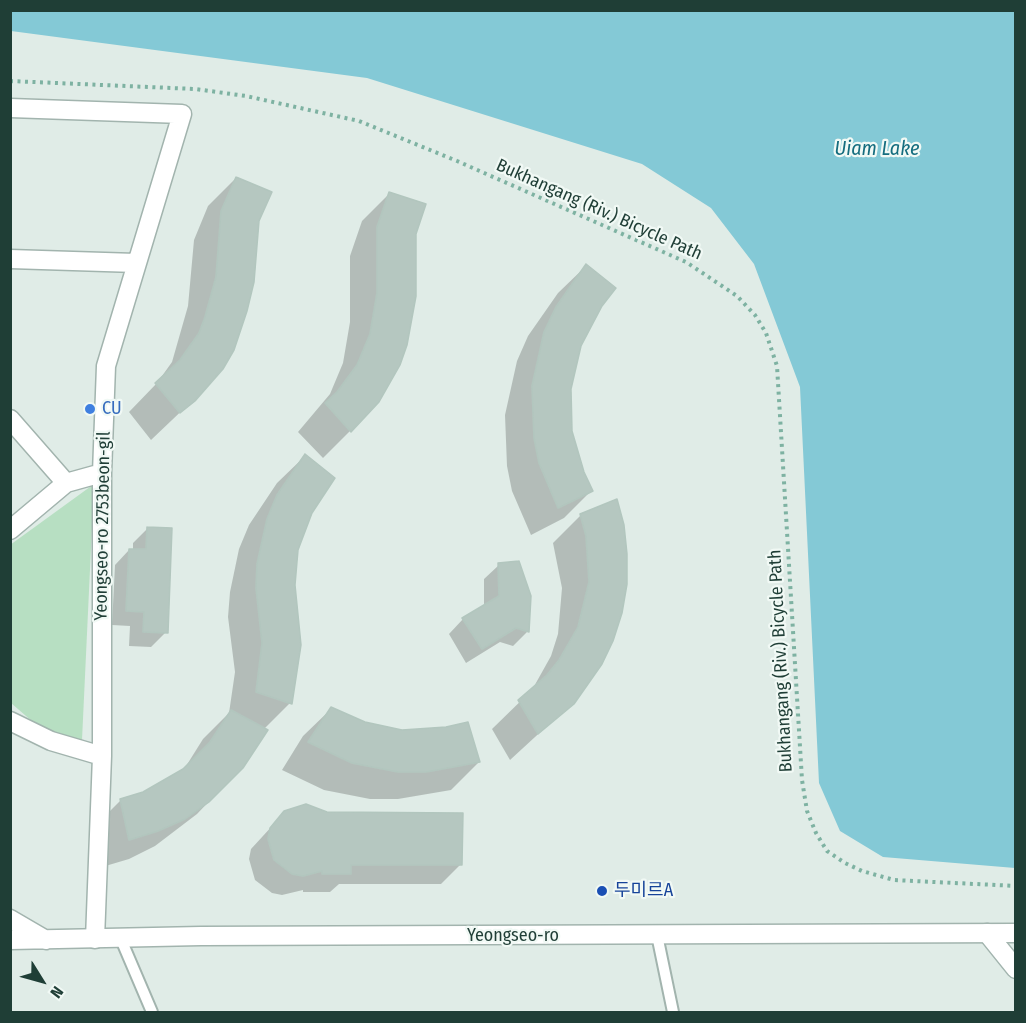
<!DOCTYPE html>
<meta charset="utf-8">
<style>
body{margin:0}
#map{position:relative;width:1026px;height:1023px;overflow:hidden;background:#e0ece7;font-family:"Fira Sans Condensed",sans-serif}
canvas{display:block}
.frame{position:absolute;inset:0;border:12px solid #1f3e36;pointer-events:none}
.north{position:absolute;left:12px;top:951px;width:60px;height:60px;-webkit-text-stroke:4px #f1f9f5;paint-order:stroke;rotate:127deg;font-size:16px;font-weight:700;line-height:24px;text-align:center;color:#1f3e36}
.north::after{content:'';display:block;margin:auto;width:21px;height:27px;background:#1f3e36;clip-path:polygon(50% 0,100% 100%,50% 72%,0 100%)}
</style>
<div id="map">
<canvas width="1026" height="1023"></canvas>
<div class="frame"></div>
<div class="north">N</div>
</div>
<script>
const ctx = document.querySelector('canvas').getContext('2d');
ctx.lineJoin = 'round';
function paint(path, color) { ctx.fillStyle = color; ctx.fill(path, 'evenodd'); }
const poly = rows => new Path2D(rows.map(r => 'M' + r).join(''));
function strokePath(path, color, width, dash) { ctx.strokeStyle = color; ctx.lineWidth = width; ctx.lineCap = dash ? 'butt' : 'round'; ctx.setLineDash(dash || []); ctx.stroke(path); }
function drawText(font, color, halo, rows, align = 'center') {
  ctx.font = font + ' "Fira Sans Condensed","Noto Sans KR",sans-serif'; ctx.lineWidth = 4.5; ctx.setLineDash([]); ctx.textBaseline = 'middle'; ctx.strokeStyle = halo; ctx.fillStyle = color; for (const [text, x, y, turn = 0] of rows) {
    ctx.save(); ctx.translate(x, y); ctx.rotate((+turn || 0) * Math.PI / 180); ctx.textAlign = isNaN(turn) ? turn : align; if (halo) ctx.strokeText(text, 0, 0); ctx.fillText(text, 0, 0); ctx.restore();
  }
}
paint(poly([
 [94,484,82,740,49,736,11,703,10,545]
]), '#b7dfc2');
paint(poly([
 [11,10,1015,11,1015,868,883,857,840,831,819,783,800,387,754,264,711,208,642,164,367,78,11,31]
]), '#84c9d6');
paint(poly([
 [236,178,258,220,193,400,151,440,129,412,157,383,172,362,188,306,194,240,208,206],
 [390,193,415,233,350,431,323,458,298,432,330,394,343,363,350,322,350,256,362,221],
 [586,266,600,305,579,345,569,389,571,431,583,472,592,490,564,518,531,535,512,491,507,466,505,415,517,361,528,336,558,293],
 [305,456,310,512,297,549,293,585,290,703,264,729,242,767,197,814,155,846,129,859,102,867,93,828,121,800,143,793,183,771,203,739,229,713,235,672,228,617,230,592,239,549,249,525,277,483],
 [581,515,625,583,572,703,510,760,492,729,532,690,551,656,558,634,562,588,553,543],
 [148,528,166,632,151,647,129,646,130,626,112,625,115,565,129,550,133,550,133,543],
 [499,565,529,597,527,632,513,646,500,642,466,663,449,634,463,619,484,606,484,579],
 [331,709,365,724,479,762,451,790,398,799,370,799,324,790,282,770,303,736],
 [285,812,461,864,441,884,339,884,330,892,303,892,303,890,282,895,272,893,255,880,249,859,251,849]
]), '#0003');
const building = poly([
 [236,177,272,192,259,221,254,282,247,311,234,350,223,369,195,401,180,413,155,383,180,360,199,333,205,317,216,277,221,211,236,177],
 [389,192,426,204,416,234,416,296,407,345,400,365,379,402,351,432,325,403,337,392,357,365,370,334,377,293,377,227,389,192],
 [586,264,616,288,602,306,581,346,571,389,572,431,584,472,593,491,558,508,539,463,534,438,532,386,544,332,556,307,586,264],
 [305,454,335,478,312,513,298,550,295,585,301,645,292,704,256,692,262,643,256,588,257,564,267,519,277,495,305,454],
 [617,499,624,525,627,554,627,584,622,613,613,641,602,664,574,704,538,734,518,700,547,675,559,660,578,627,589,582,586,536,580,514,617,499],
 [147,527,172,528,168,633,143,632,144,612,126,611,129,549,146,549,147,527],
 [519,561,531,596,529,632,516,628,482,649,462,618,499,596,498,563,519,561],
 [331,707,365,722,402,730,446,727,468,722,480,762,426,772,398,772,352,763,308,742,331,707],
 [231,710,268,730,243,768,209,802,185,819,158,831,129,840,120,799,143,792,183,769,210,742,231,710],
 [306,804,327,812,463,813,462,865,351,865,351,874,322,874,322,871,303,876,292,874,274,860,268,839,270,828,284,811,306,804]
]);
paint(building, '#b5c7c0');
strokePath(building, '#b2c6be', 1.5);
const service = poly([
 [657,935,673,1012],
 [120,937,152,1012]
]);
const minor = poly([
 [10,108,182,114,106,366,102,473,102,756,95,939],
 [10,259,136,263],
 [10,419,66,483],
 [10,530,66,483,102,473],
 [10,721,51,741,102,756],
 [987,933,1016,969]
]);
const tertiary = poly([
 [10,919,46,940],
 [10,940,201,936,1016,933]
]);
strokePath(service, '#a2b4ae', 14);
strokePath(minor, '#a2b4ae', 21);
strokePath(tertiary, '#a2b4ae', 21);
strokePath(poly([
 [10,81,195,89,246,96,359,121,457,161,686,262,737,296,755,315,766,333,777,366,802,780,807,811,816,833,827,851,845,863,862,871,894,880,1016,886]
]), '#7eb2a2', 4, [3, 4.5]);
strokePath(service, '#fff', 10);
strokePath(minor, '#fff', 18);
strokePath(tertiary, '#fff', 18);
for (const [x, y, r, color] of [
 [90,409,6,"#3f7fe0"],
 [602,891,6,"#1a4fb4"]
]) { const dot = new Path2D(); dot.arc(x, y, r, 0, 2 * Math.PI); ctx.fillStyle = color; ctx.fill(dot); strokePath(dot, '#f1f9f5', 2); }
drawText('18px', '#1f3e36', '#f1f9f5', [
 ["Bukhangang (Riv.) Bicycle Path",599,210,24],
 ["Yeongseo-ro 2753beon-gil",103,526,-89],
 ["Bukhangang (Riv.) Bicycle Path",781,661,-93],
 ["Yeongseo-ro",513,936]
]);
drawText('18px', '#366cbe', '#f1f9f5', [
 ["CU",102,409]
], 'left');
drawText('18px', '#164399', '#f1f9f5', [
 ["두미르A",614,891]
], 'left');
drawText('italic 20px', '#156d7f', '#f1f9f5', [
 ["Uiam Lake",877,149]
]);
</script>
